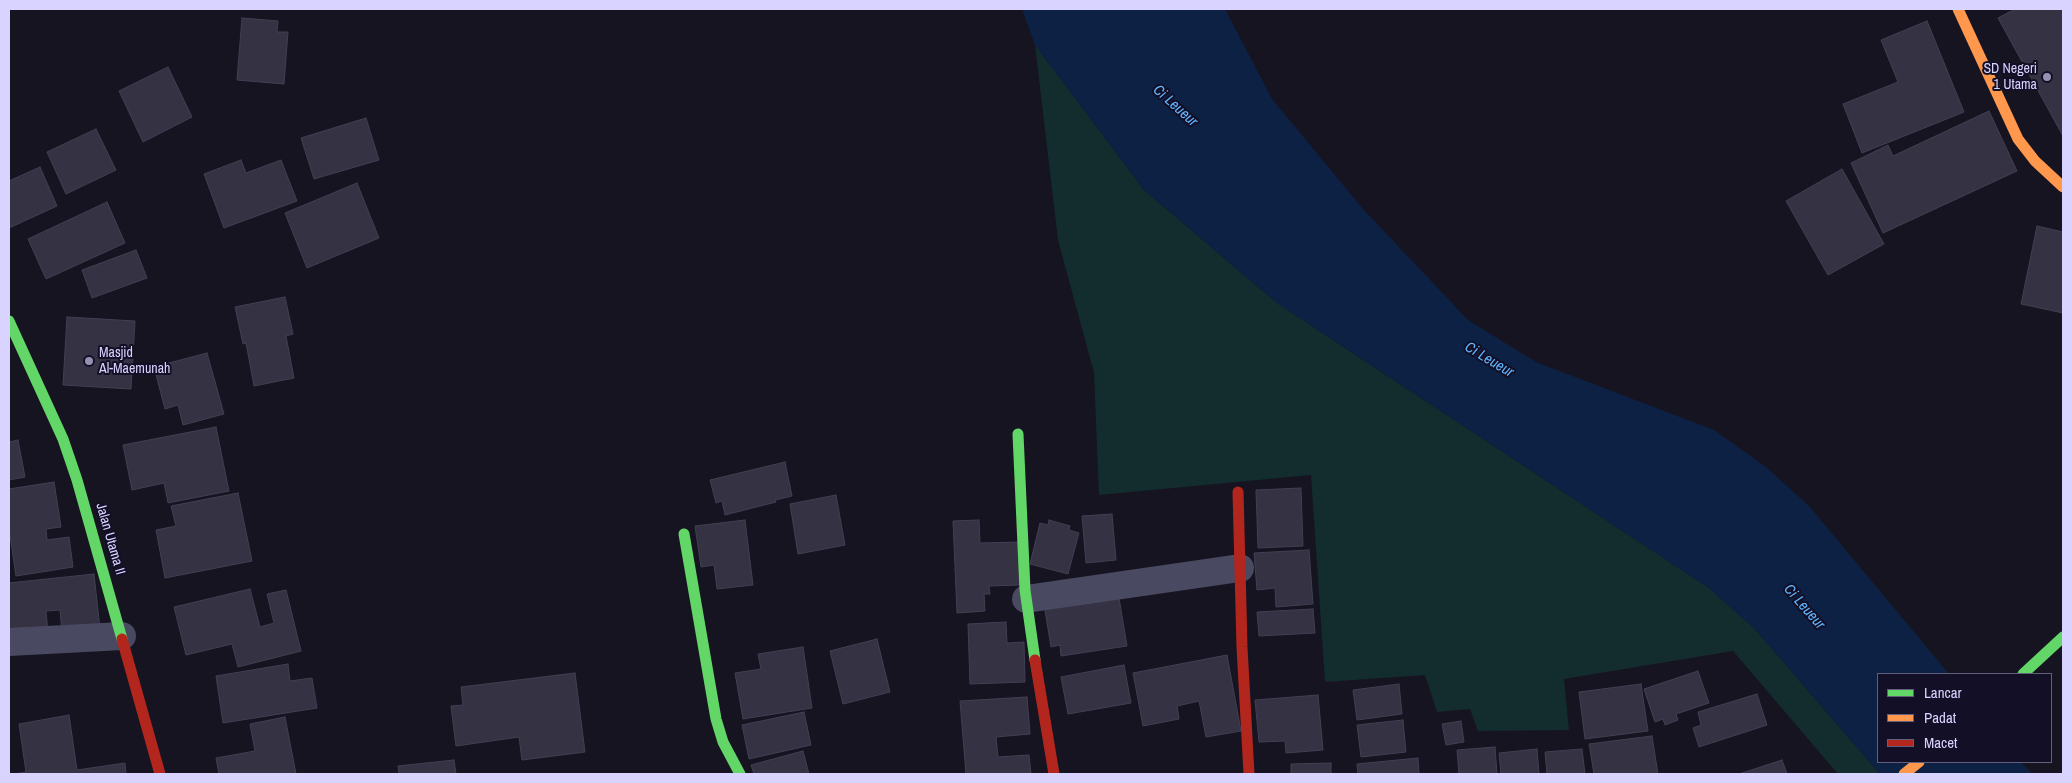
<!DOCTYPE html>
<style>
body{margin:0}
#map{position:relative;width:2072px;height:783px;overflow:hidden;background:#161421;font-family:"Archivo Narrow",sans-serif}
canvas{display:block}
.frame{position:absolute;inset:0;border:10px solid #d9d4ff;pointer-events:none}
.legend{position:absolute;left:1877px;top:673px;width:175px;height:90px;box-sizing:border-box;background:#130f26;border:1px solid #625e7d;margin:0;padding:6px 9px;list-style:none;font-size:15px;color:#d9d4ff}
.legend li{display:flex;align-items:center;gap:10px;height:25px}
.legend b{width:25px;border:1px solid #625e7d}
</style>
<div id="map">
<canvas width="2072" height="783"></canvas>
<div class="frame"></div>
<ul class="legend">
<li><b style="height:6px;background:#63d668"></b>Lancar</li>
<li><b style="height:6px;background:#ff974d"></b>Padat</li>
<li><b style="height:6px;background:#b3261e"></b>Macet</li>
</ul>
</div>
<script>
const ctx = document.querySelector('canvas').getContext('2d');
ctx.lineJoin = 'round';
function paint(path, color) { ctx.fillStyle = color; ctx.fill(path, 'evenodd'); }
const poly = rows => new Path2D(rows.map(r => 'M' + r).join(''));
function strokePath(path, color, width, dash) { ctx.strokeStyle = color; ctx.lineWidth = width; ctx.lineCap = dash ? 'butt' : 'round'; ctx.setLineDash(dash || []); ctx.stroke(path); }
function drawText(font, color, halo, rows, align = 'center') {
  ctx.font = font + ' "Archivo Narrow",sans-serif'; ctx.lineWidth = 4; ctx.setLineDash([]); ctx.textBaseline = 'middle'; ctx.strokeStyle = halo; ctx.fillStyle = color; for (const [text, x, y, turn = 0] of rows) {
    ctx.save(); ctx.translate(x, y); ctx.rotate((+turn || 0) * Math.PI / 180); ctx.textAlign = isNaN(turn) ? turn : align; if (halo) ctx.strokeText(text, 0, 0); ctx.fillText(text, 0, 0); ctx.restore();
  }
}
paint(poly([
 [1035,45,1144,190,1277,303,1709,588,1754,628,1880,774,1838,774,1733,651,1564,679,1569,730,1478,731,1470,709,1437,712,1425,675,1325,682,1311,475,1099,495,1094,373,1058,240]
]), '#132c2d');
paint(poly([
 [1022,9,1225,9,1272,99,1364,210,1468,320,1536,362,1714,430,1766,467,1809,506,1949,674,1878,674,1878,762,2021,762,2032,774,1880,774,1754,628,1709,588,1277,303,1144,190,1035,45]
]), '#0d2144');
const building = poly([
 [2015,9,2063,9,2063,136,1998,18,2015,9],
 [242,18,278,21,277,32,288,32,284,84,237,80,242,18],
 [1927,21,1964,112,1862,153,1843,104,1898,82,1881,40,1927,21],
 [168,67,192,117,143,142,119,91,168,67],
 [1989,111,2017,171,1883,233,1851,163,1888,145,1893,156,1989,111],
 [366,118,379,160,314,179,301,138,366,118],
 [96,129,116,170,66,194,47,152,96,129],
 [241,160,246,173,281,160,297,201,224,228,204,174,241,160],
 [40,167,57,206,9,228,9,181,40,167],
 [1842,169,1884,244,1828,275,1786,201,1842,169],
 [357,183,379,238,307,268,285,213,357,183],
 [107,202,125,243,46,279,28,239,107,202],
 [2037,226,2063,232,2063,313,2021,304,2037,226],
 [136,250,147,278,92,298,82,270,136,250],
 [285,297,293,334,286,336,294,378,254,386,246,343,243,344,235,307,285,297],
 [67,317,135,321,131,389,63,385,67,317],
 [207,353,224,414,183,425,178,405,165,409,154,367,207,353],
 [216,427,229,491,168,503,164,483,132,490,123,445,216,427],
 [18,440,25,477,9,480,9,442,18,440],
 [785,462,792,496,775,500,776,502,725,515,722,501,716,503,710,480,785,462],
 [54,482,61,527,46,529,47,540,69,537,73,567,16,576,9,528,9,489,54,482],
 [1301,488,1303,546,1258,548,1256,490,1301,488],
 [238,493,252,561,165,578,156,530,176,526,171,506,238,493],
 [836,495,845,545,798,554,790,504,836,495],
 [1112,514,1116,560,1086,563,1082,516,1112,514],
 [745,520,753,585,717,589,714,565,701,567,695,526,745,520],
 [979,520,980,543,1018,542,1020,585,989,586,990,594,984,594,985,611,957,613,953,521,979,520],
 [1049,520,1070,526,1069,530,1079,533,1068,574,1030,564,1040,523,1048,525,1049,520],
 [1309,550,1313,604,1276,607,1275,588,1257,590,1254,553,1309,550],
 [94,574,100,629,62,633,60,610,46,611,48,633,9,637,9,583,94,574],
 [250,589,260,627,274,623,267,594,286,590,301,651,238,667,232,644,186,655,174,607,250,589],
 [1118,592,1127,646,1061,656,1060,645,1051,647,1044,604,1118,592],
 [1313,609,1315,633,1259,636,1257,612,1313,609],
 [1006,622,1007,643,1024,642,1025,682,970,684,968,624,1006,622],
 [877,639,890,692,843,704,830,651,877,639],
 [803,647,812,708,743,719,735,673,761,669,758,654,803,647],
 [1227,655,1241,731,1206,737,1199,701,1177,706,1179,719,1143,726,1133,673,1227,655],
 [288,664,290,681,312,678,317,708,223,723,216,676,288,664],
 [1124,665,1131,703,1068,714,1061,677,1124,665],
 [1698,671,1709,703,1676,714,1678,720,1665,725,1663,719,1655,722,1644,689,1698,671],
 [575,673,585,752,522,760,519,737,456,746,451,706,463,705,461,687,575,673],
 [1399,684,1402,714,1357,720,1353,690,1399,684],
 [1641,684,1648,731,1585,739,1579,692,1641,684],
 [1757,694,1767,725,1699,747,1693,728,1701,725,1698,712,1757,694],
 [1318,695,1323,750,1286,753,1285,741,1259,742,1255,700,1318,695],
 [1027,697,1030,734,996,737,998,757,1029,755,1031,774,966,774,960,701,1027,697],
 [804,712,811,745,749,759,742,725,804,712],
 [69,715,77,770,125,763,126,774,14,774,26,772,19,724,69,715],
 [285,717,296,774,219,774,216,758,255,751,250,724,285,717],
 [1403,720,1406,752,1361,757,1357,725,1403,720],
 [1461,721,1464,742,1446,745,1442,724,1461,721],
 [1652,736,1658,774,1594,774,1589,744,1652,736],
 [1495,747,1497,774,1459,774,1457,750,1495,747],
 [1537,749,1539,774,1501,774,1499,753,1537,749],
 [1582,749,1585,774,1547,774,1545,752,1582,749],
 [803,751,809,774,754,774,751,765,803,751],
 [1418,758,1419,774,1358,774,1357,764,1418,758],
 [454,760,456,774,399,774,398,766,454,760],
 [1782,760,1787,774,1739,774,1782,760],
 [1331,763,1331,774,1291,774,1291,764,1331,763]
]);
paint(building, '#343243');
strokePath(building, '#433f54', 1);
strokePath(poly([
 [1026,599,1240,568],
 [9,642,122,636]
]), '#4a4962', 28);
strokePath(poly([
 [9,321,63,439,77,480,122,639],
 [1018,434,1025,590,1035,660],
 [684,534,716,719,723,742,740,774],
 [2023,674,2063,637]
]), '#63d668', 11);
strokePath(poly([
 [1958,9,2018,139,2035,161,2063,187],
 [1904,774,1919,762]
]), '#ff974d', 11);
strokePath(poly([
 [1238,492,1242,647,1249,774],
 [122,639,160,774],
 [1035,660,1054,774]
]), '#b3261e', 11);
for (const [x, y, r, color] of [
 [2047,77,5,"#9591b1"],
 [89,361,5,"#9591b1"]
]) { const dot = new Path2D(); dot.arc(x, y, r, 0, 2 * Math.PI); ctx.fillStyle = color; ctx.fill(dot); strokePath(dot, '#130f26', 2); }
drawText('14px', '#d9d4ff', '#130f26', [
 ["SD Negeri",2037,69],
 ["1 Utama",2037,85],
 ["Masjid",99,353,"left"],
 ["Al-Maemunah",99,369,"left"]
], 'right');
drawText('14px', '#d9d4ff', '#130f26', [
 ["Jalan Utama II",110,539,74]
]);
drawText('italic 15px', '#62b6ff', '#130f26', [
 ["Ci Leueur",1175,106,42],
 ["Ci Leueur",1489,360,31],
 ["Ci Leueur",1804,607,49]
]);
</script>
